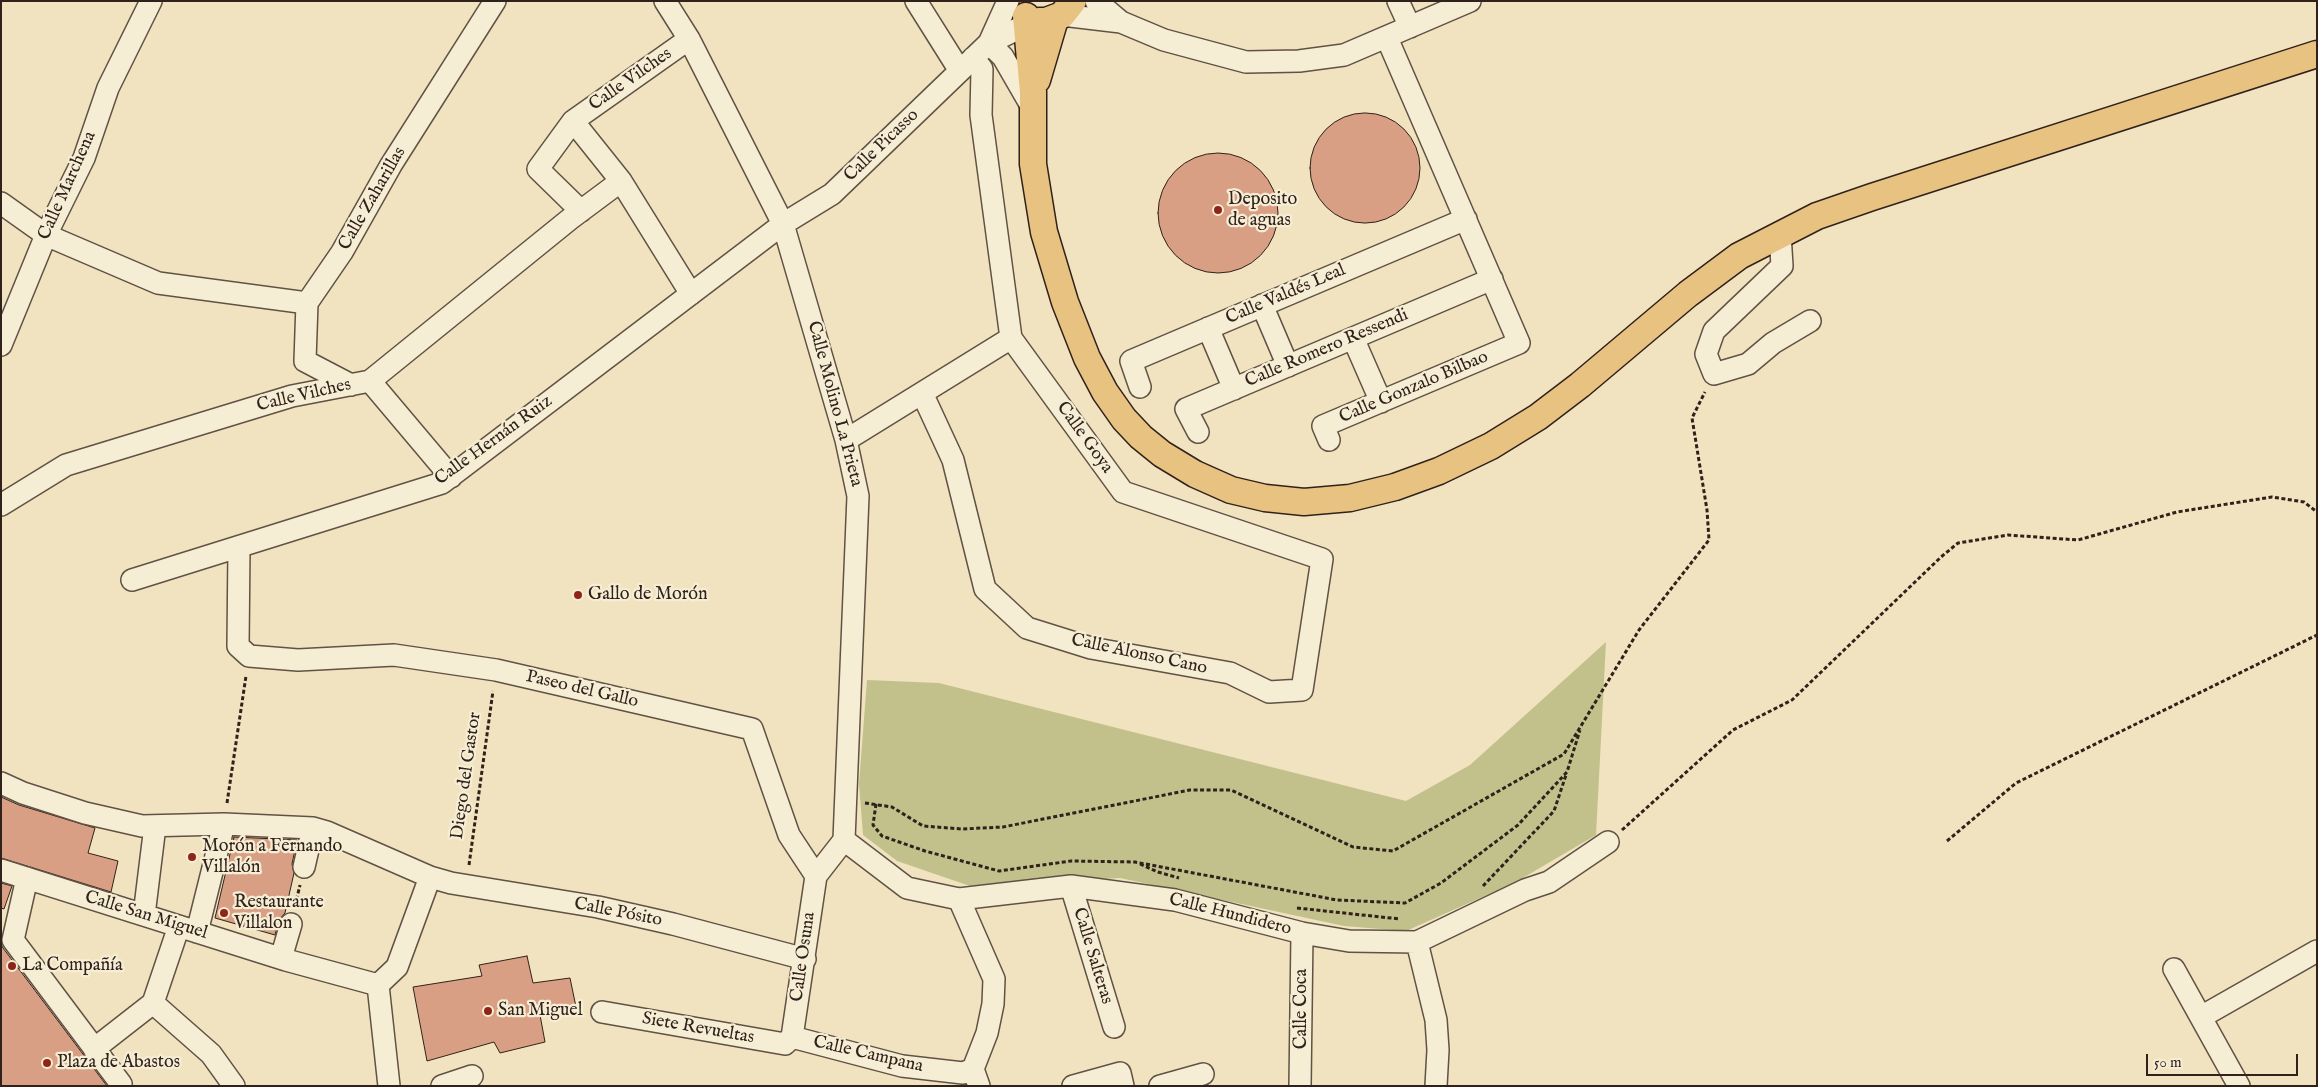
<!DOCTYPE html>
<meta charset="utf-8">
<style>
body{margin:0}
#map{position:relative;width:2318px;height:1087px;overflow:hidden;background:#f1e3bf;font-family:"IM FELL English",serif}
canvas{display:block}
.frame{position:absolute;inset:0;border:2px solid #30211b;pointer-events:none}
.scale{position:absolute;left:2146px;top:1054px;width:152px;height:22px;box-sizing:border-box;border:2px solid #30211b;border-top:0;padding-left:6px;font-size:15px;line-height:18px;white-space:nowrap;color:#30211b;-webkit-text-stroke:4px #f6edd5;paint-order:stroke}
</style>
<div id="map">
<canvas width="2318" height="1087"></canvas>
<div class="frame"></div>
<div class="scale">50 m</div>
</div>
<script>
const ctx = document.querySelector('canvas').getContext('2d');
ctx.lineJoin = 'round';
function paint(path, color) { ctx.fillStyle = color; ctx.fill(path, 'evenodd'); }
const poly = rows => new Path2D(rows.map(r => 'M' + r).join(''));
function strokePath(path, color, width, dash) { ctx.strokeStyle = color; ctx.lineWidth = width; ctx.lineCap = dash ? 'butt' : 'round'; ctx.setLineDash(dash || []); ctx.stroke(path); }
function drawText(font, color, halo, rows, align = 'center') {
  ctx.font = font + ' "IM FELL English",serif'; ctx.lineWidth = 4.5; ctx.setLineDash([]); ctx.textBaseline = 'middle'; ctx.strokeStyle = halo; ctx.fillStyle = color; for (const [text, x, y, turn = 0] of rows) {
    ctx.save(); ctx.translate(x, y); ctx.rotate((+turn || 0) * Math.PI / 180); ctx.textAlign = isNaN(turn) ? turn : align; if (halo) ctx.strokeText(text, 0, 0); ctx.fillText(text, 0, 0); ctx.restore();
  }
}
paint(poly([
 [1606,642,1596,835,1516,882,1406,931,1344,926,1120,878,970,886,897,861,863,835,859,784,867,680,939,683,1406,801,1470,765]
]), '#c2c18c');
const building = poly([
 '1310 168a55 55 0 1 1 110 0a55 55 0 1 1-110 0Z',
 '1158 213a60 60 0 1 1 120 0a60 60 0 1 1-120 0Z',
 [1,797,19,805,95,828,88,853,118,861,111,892,1,858,1,797],
 [234,837,297,840,292,864,294,873,285,913,279,920,275,935,215,918,234,837],
 [1,883,12,886,4,909,1,908,1,883],
 [1,944,3,948,107,1086,1,1086,1,944],
 [527,956,533,983,570,978,576,1007,540,1015,545,1042,500,1053,494,1042,427,1061,413,987,482,976,479,965,527,956]
]);
paint(building, '#d99f84');
strokePath(building, '#30211b', 1);
const minor = poly([
 [665,1,689,39,783,224,846,440,858,496,844,840],
 [916,1,960,71],
 [1096,1,1121,22,1164,40,1246,62,1299,61,1344,55,1470,1],
 [1398,1,1410,27],
 [1062,15,1121,22],
 [989,43,1003,57,1033,109],
 [989,43,1008,1],
 [621,181,691,294],
 [1,203,46,235,158,283,307,303],
 [581,211,538,169,573,121,689,39],
 [1780,234,1782,266,1714,331,1706,354,1714,374,1748,364,1773,343,1810,321],
 [1262,305,1288,366],
 [1208,328,1234,389],
 [1353,338,1381,402],
 [1,345,46,235,84,158,108,88,151,1],
 [370,381,451,477],
 [351,385,305,361,307,303,342,252,391,165,495,1],
 [1140,387,1131,361,1466,219],
 [922,393,953,460,985,589,1027,628,1091,648,1230,673,1269,692,1302,690,1322,559,1123,492,1011,338,981,115,982,69,973,58],
 [1198,432,1186,409,1492,279],
 [846,440,1011,338],
 [1329,440,1323,426,1519,343,1387,38],
 [1,505,66,465,292,396,370,381,570,219,621,181,573,121],
 [239,547,238,646,249,656,298,660,394,655,496,670,752,729,789,835,816,876],
 [132,580,442,483,783,224,832,194,989,43,1036,20],
 [1,783,23,793,85,813,142,826,224,824,313,828,327,832,430,877,451,883,598,907,673,924,805,959],
 [844,840,907,888,959,899,1071,886,1175,900,1302,933,1349,941,1417,942,1525,890,1549,882,1608,842],
 [304,867,313,828],
 [1,870,286,960,378,985],
 [816,876,844,840],
 [27,878,13,940,121,1084,120,1086],
 [1071,886,1114,1027],
 [959,899,994,979,993,1004,987,1033,973,1069,979,1086],
 [144,915,155,826],
 [197,932,224,824],
 [1417,942,1436,1020,1438,1050,1436,1086],
 [281,958,291,924],
 [2174,969,2239,1086],
 [378,985,397,967,430,877],
 [378,985,389,1086],
 [153,1003,211,1054,234,1086],
 [602,1012,785,1044,792,1037],
 [2201,1017,2317,951],
 [792,1037,902,1066,963,1073,973,1069],
 [792,1037,816,876],
 [94,1049,153,1003,179,926],
 [442,1086,472,1076],
 [1073,1086,1120,1073,1123,1086],
 [1160,1086,1203,1074],
 [1300,1086,1302,933]
]);
const major = poly([
 [1026,16,1033,92,1033,164,1044,232,1065,302,1087,358,1105,392,1124,419,1141,437,1162,454,1195,474,1231,490,1265,498,1304,502,1350,498,1395,487,1439,471,1491,446,1538,417,1580,385,1688,294,1739,256,1817,216,1872,197,2317,54],
 [1039,21,1046,21,1062,15,1073,1],
 [1037,80,1055,19]
]);
strokePath(minor, '#605244', 24);
strokePath(major, '#30211b', 29);
strokePath(poly([
 [227,803,246,676],
 [865,803,892,807,923,826,962,829,1003,827,1190,790,1231,790,1353,847,1393,851,1564,754,1639,630,1709,540,1707,510,1692,418,1705,392],
 [876,804,873,825,882,836,925,851,999,871,1071,861,1135,862,1337,900,1405,903,1441,883,1518,825,1567,772,1580,730],
 [1622,830,1733,730,1792,700,1941,557,1958,543,2008,535,2078,540,2177,512,2272,497,2304,502,2317,512],
 [1947,841,2016,783,2317,635],
 [1140,864,1158,872,1179,878],
 [469,865,493,691],
 [1483,886,1554,811,1566,775],
 [295,906,300,885],
 [1297,908,1400,919]
]), '#30211b', 3, [4, 2.5]);
strokePath(minor, '#f6edd5', 21);
strokePath(major, '#e8c280', 26);
for (const [x, y, r, color] of [
 [1218,210,5,"#8f2418"],
 [578,595,5,"#8f2418"],
 [192,857,5,"#8f2418"],
 [224,913,5,"#8f2418"],
 [12,966,5,"#8f2418"],
 [488,1011,5,"#8f2418"],
 [47,1063,5,"#8f2418"]
]) { const dot = new Path2D(); dot.arc(x, y, r, 0, 2 * Math.PI); ctx.fillStyle = color; ctx.fill(dot); strokePath(dot, '#f6edd5', 2); }
drawText('18px', '#30211b', '#f6edd5', [
 ["Calle Vilches",631,80,-35],
 ["Calle Picasso",882,146,-44],
 ["Calle Marchena",68,186,-66],
 ["Calle Zaharillas",373,199,-60],
 ["Calle Valdés Leal",1286,295,-23],
 ["Calle Romero Ressendi",1327,349,-23],
 ["Calle Gonzalo Bilbao",1414,388,-23],
 ["Calle Vilches",304,396,-13],
 ["Calle Molino La Prieta",834,404,75],
 ["Calle Goya",1084,438,54],
 ["Calle Hernán Ruiz",494,441,-36],
 ["Calle Alonso Cano",1139,655,12],
 ["Paseo del Gallo",582,690,13],
 ["Diego del Gastor",467,776,-82],
 ["Calle Pósito",618,913,11],
 ["Calle Hundidero",1230,915,14],
 ["Calle San Miguel",146,916,17],
 ["Calle Salteras",1092,956,73],
 ["Calle Osuna",804,957,-82],
 ["Calle Coca",1302,1009,-90],
 ["Siete Revueltas",698,1029,10],
 ["Calle Campana",868,1055,13]
]);
drawText('18px', '#30211b', '#f6edd5', [
 ["Deposito",1228,200],
 ["de aguas",1228,221],
 ["Gallo de Morón",588,595],
 ["Morón a Fernando",202,847],
 ["Villalón",202,868],
 ["Restaurante",234,903],
 ["Villalon",234,924],
 ["La Compañía",22,966],
 ["San Miguel",498,1011],
 ["Plaza de Abastos",57,1063]
], 'left');
</script>
